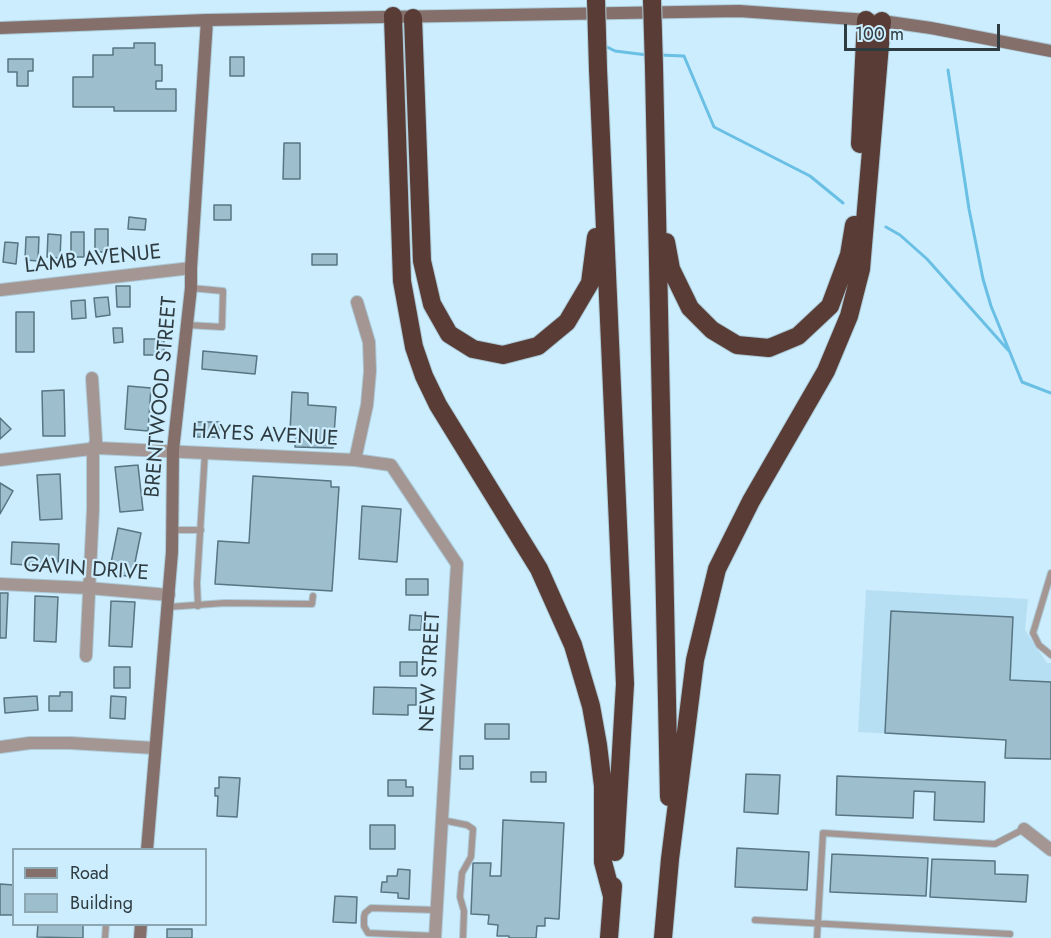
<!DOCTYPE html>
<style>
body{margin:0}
#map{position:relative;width:1051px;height:938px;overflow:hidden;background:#cbedfd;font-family:Jost,sans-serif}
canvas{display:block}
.legend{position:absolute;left:12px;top:848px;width:195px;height:78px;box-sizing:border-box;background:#cbedfd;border:2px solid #8ca6b2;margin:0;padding:8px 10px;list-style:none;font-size:18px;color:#2e3b41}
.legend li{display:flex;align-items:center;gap:12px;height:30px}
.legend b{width:30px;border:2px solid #8ca6b2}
.scale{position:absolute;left:844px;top:24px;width:156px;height:27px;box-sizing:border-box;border:3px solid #2e3b41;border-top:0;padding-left:8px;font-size:18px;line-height:21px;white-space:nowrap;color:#2e3b41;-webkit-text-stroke:4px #cbedfd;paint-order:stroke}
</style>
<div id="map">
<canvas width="1051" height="938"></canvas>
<ul class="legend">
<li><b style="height:8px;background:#846f6a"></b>Road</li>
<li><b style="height:16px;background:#9dbecd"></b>Building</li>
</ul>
<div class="scale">100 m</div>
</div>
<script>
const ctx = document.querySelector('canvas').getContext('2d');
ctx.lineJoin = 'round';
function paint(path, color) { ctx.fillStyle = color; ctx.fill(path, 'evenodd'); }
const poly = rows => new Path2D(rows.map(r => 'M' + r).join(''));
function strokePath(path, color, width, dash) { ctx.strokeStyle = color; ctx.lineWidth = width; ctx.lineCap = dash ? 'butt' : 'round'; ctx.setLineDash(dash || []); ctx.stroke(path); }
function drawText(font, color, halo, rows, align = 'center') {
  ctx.font = font + ' Jost,sans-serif'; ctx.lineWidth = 4.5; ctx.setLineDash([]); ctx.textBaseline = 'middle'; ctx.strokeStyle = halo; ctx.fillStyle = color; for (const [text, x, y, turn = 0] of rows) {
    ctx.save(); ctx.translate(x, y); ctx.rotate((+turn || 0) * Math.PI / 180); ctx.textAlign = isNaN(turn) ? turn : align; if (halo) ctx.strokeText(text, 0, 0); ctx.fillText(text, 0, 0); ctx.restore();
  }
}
paint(poly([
 [866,590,1028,599,1025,630,1047,663,1051,663,1051,760,1005,758,1006,740,858,732]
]), '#b7dff3');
strokePath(poly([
 [605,46,615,51,647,55],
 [660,55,684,56,714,127,810,176,843,203],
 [948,70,969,209,983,279,991,306,1022,382,1051,393],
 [886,227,900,235,927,259,1008,350]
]), '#6abfe5', 3);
const building = poly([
 [134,43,155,43,155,65,162,65,162,81,156,81,156,89,176,89,176,111,114,111,114,107,73,107,73,77,93,77,93,55,113,55,113,48,134,48,134,43],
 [230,57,244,57,244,76,230,76,230,57],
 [8,59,33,59,33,71,28,71,28,86,17,86,17,72,8,72,8,59],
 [284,143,300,143,300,179,283,179,284,143],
 [214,205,231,205,231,220,214,220,214,205],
 [129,217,146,219,145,230,128,229,129,217],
 [95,229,108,229,108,252,95,252,95,229],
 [71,232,84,232,84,257,71,257,71,232],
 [48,234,61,235,60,258,47,257,48,234],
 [26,237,39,237,38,261,25,260,26,237],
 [5,242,18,243,16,264,3,262,5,242],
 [312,254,337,254,337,265,312,265,312,254],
 [116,286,130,286,130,307,117,307,116,286],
 [108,297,110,315,96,317,94,298,108,297],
 [85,300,86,318,72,319,71,301,85,300],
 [16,312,34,312,34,352,16,352,16,312],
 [113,328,122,328,123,342,114,343,113,328],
 [144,339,164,339,164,355,144,355,144,339],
 [203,351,257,356,255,374,202,369,203,351],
 [128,386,151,388,148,431,125,429,128,386],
 [64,390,65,436,43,436,42,391,64,390],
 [292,392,308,393,308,405,336,407,333,448,295,447,296,431,290,431,292,392],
 [0,418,11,429,0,439,0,418],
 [197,422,219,422,219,437,197,437,197,422],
 [138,465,143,510,120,512,115,467,138,465],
 [60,474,62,519,40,520,37,475,60,474],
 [253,476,331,481,331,487,339,487,332,591,215,584,218,541,249,543,253,476],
 [0,483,13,491,0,514,0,483],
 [362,506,401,509,397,562,359,559,362,506],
 [118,528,141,533,132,577,109,573,118,528],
 [12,542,59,544,58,567,11,564,12,542],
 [406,579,428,579,428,595,406,595,406,579],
 [0,593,8,593,6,638,0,638,0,593],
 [35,596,58,597,56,642,34,641,35,596],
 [111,601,135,602,132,647,109,646,111,601],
 [891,611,1013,617,1010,680,1051,682,1051,759,1005,758,1006,740,885,733,891,611],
 [410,615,422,616,421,630,409,630,410,615],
 [400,662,417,662,417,676,400,676,400,662],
 [114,667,130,667,130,688,114,688,114,667],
 [374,687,416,688,416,705,408,705,408,715,373,714,374,687],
 [60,692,72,692,72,711,49,711,49,696,60,696,60,692],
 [37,696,38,710,5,713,4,698,37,696],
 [111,696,126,697,125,719,110,718,111,696],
 [485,724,509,724,509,739,485,739,485,724],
 [460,756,473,756,473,769,460,769,460,756],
 [531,772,546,772,546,782,531,782,531,772],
 [746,774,780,775,778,814,744,812,746,774],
 [837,776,985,782,984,822,934,820,935,792,914,791,913,818,836,815,837,776],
 [219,777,240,778,237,817,217,816,218,796,215,796,215,788,219,788,219,777],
 [388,780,406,780,406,787,413,787,413,796,388,796,388,780],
 [503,820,564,823,559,919,545,918,545,926,537,926,536,938,509,938,509,936,497,936,498,925,488,924,489,915,471,914,473,863,491,863,490,876,501,876,503,820],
 [370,825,395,825,395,849,370,849,370,825],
 [737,848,809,852,807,890,735,887,737,848],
 [832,854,928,858,926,896,830,892,832,854],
 [932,859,995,861,995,874,1028,875,1026,902,930,897,932,859],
 [398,869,410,870,409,899,398,898,398,893,381,892,382,882,387,882,387,876,397,876,398,869],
 [0,884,14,885,14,915,0,915,0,884],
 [335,896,357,897,356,923,333,922,335,896],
 [38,924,83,924,83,938,37,937,38,924],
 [167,929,192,929,192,938,167,938,167,929]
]);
paint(building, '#9dbecd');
strokePath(building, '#577583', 1.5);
const service = poly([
 [187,325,222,327,223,291,191,288],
 [173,530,201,530],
 [1051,573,1033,633,1039,645,1051,655],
 [198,606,197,583,205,452],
 [168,607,225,603,312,604,313,596],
 [442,820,467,825,473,829,471,857,462,873,460,897,464,911,463,938],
 [755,920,1010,934],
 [435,936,368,933,364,926,364,917,365,913,371,908,436,910],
 [105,938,106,924],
 [817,938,823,833,995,844,1024,829]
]);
const minor = poly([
 [0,290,191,268],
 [0,460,98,448,355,460,391,465,457,564,435,938],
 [355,460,367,405,370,371,369,342,357,302],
 [0,584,88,588,169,595],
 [86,656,93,509,93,449,96,441,92,378],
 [0,747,30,743,70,743,154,748],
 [1024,829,1051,850]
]);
const secondary = poly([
 [0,28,207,20,739,11,882,21,931,28,1051,51],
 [147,850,172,552,173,450,191,288,191,268,207,20],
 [140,938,141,924]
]);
const motorway = poly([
 [393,16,402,281,414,347,424,376,438,405,539,569,573,645,591,706,598,745,603,786,603,862,612,896],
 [413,18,422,261,432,304,449,334,473,349,503,355,538,346,567,322,590,283,596,237],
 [654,67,669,797],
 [598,69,625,684,615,852],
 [860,144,866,20],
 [666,242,671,269,690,308,712,330,737,345,769,348,798,336,830,306,849,255,854,225],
 [609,938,613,886],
 [663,938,670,859,695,660,717,569,751,501,826,371,849,316,861,269,882,21]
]);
strokePath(service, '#acc9d7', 8);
strokePath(minor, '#acc9d7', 14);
strokePath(secondary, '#acc9d7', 14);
strokePath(motorway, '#acc9d7', 20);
strokePath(service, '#a49692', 6);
strokePath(minor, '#a49692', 12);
strokePath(secondary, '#846f6a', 12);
strokePath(motorway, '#583c35', 18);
const motorwayBridge = poly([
 [596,0,598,69],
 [652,0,654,67]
]);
strokePath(motorwayBridge, '#acc9d7', 20, []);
strokePath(motorwayBridge, '#583c35', 18);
drawText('21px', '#2e3b41', '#cbedfd', [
 ["LAMB AVENUE",93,260,-6],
 ["BRENTWOOD STREET",162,397,-85],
 ["HAYES AVENUE",265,436,3],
 ["GAVIN DRIVE",86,570,4],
 ["NEW STREET",431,672,-87]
]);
</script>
